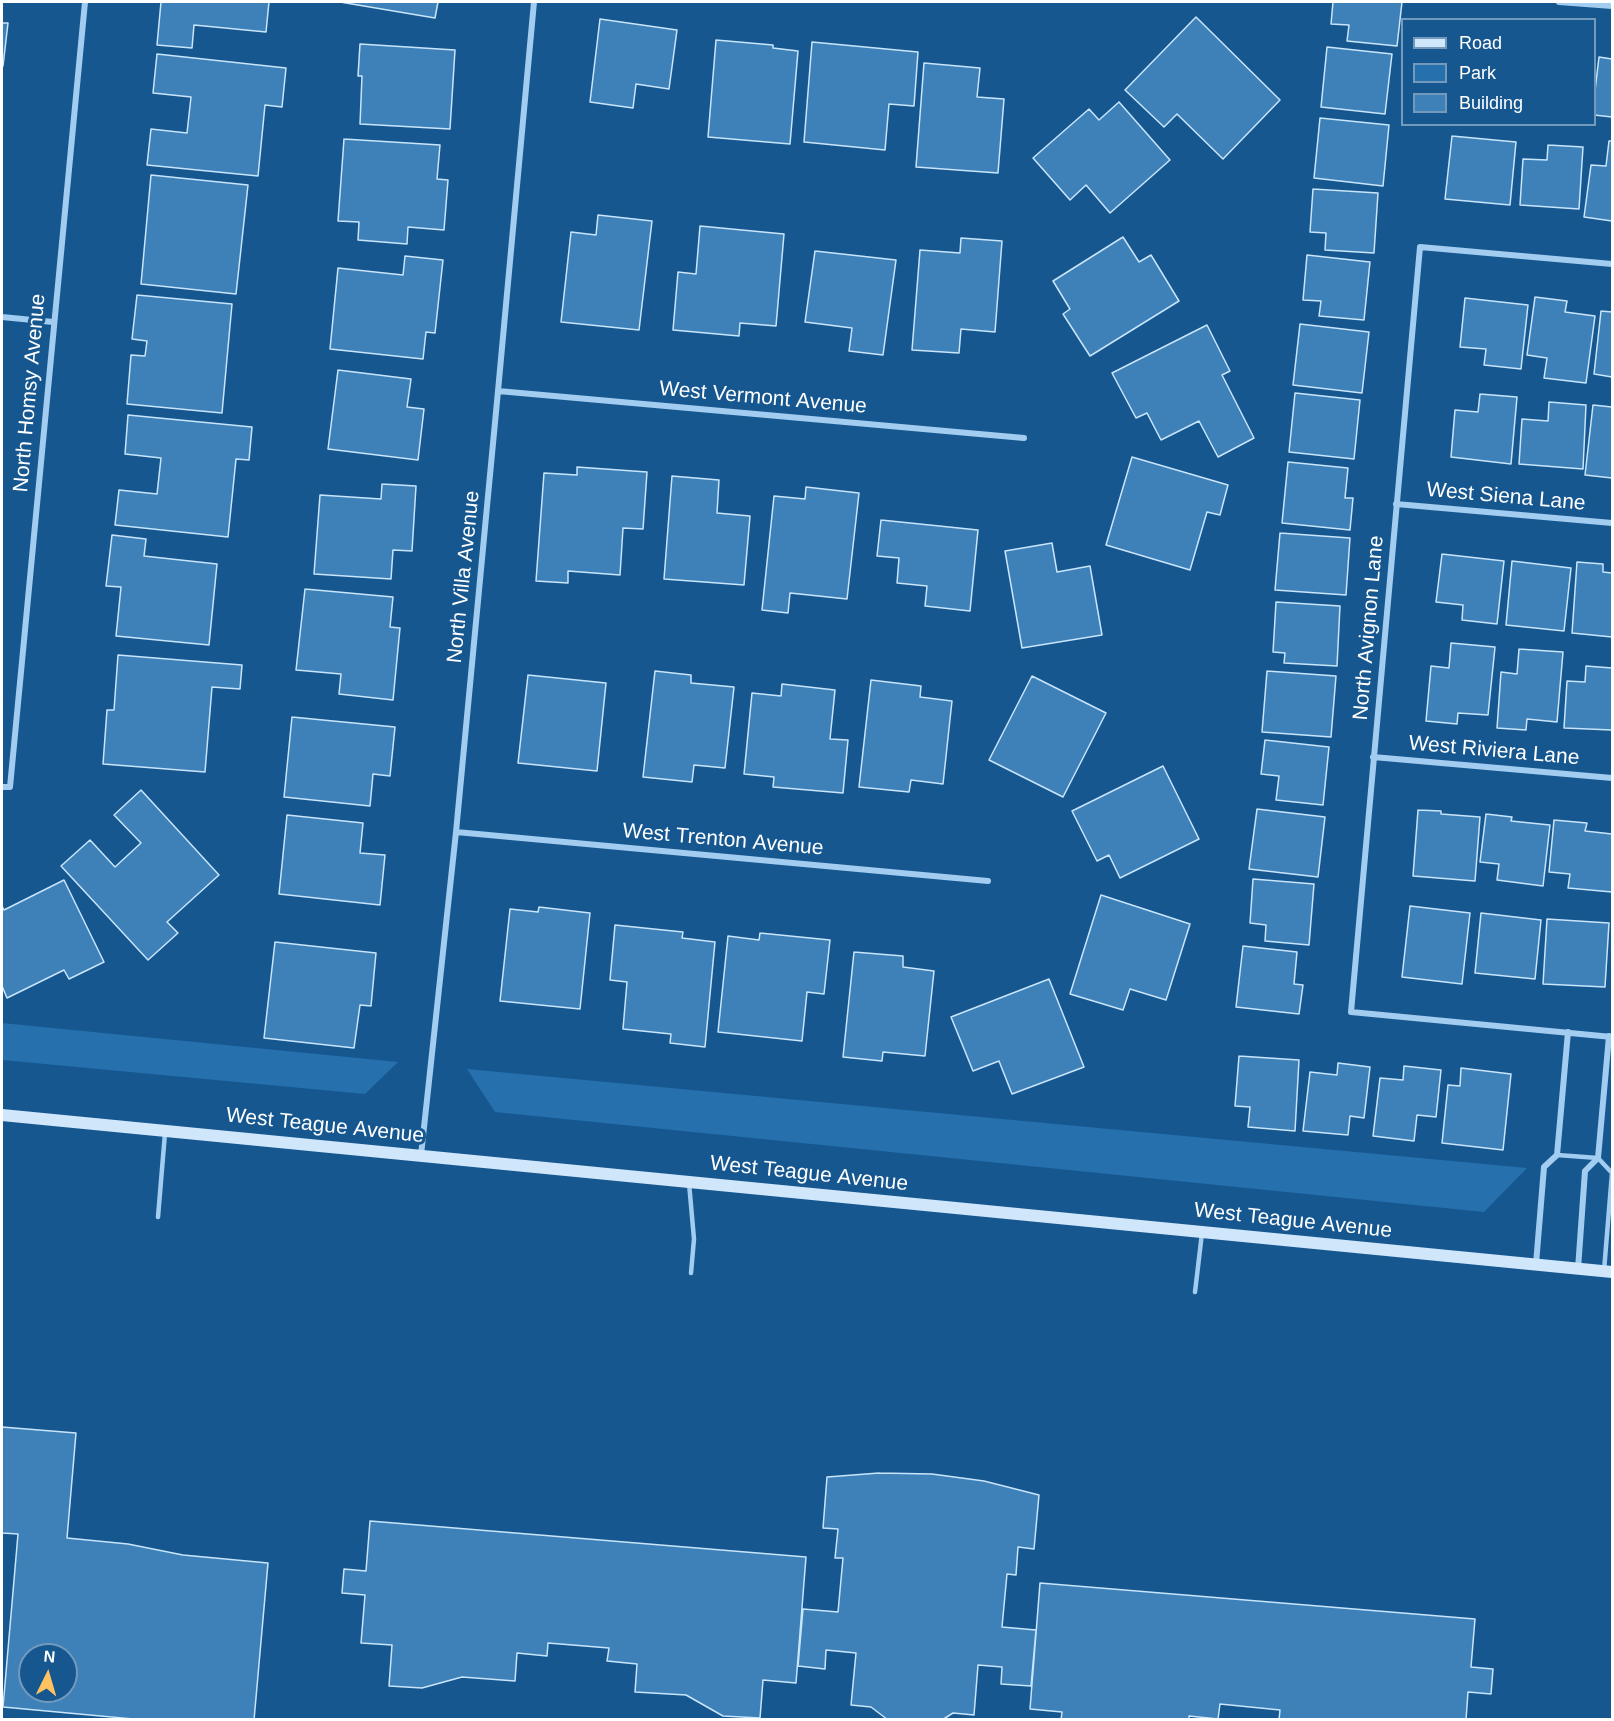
<!DOCTYPE html>
<style>
body{margin:0}
#map{position:relative;width:1614px;height:1721px;overflow:hidden;background:#165790;font-family:Arial,sans-serif}
canvas{display:block}
.frame{position:absolute;inset:0;border:3px solid #fff;pointer-events:none}
.legend{position:absolute;left:1401px;top:18px;width:195px;height:108px;box-sizing:border-box;background:#165790;border:2px solid #739abc;margin:0;padding:8px 10px;list-style:none;font-size:18px;color:#fff}
.legend li{display:flex;align-items:center;gap:12px;height:30px}
.legend b{width:30px;border:2px solid #739abc}
.north{position:absolute;left:18px;top:1643px;width:60px;height:60px;box-sizing:border-box;background:#165790;border:2px solid #739abc;border-radius:50%;rotate:5deg;font-size:16px;font-weight:700;line-height:24px;text-align:center;color:#fff}
.north::after{content:'';display:block;margin:auto;width:21px;height:27px;background:#ffc261;clip-path:polygon(50% 0,100% 100%,50% 72%,0 100%)}
</style>
<div id="map">
<canvas width="1614" height="1721"></canvas>
<div class="frame"></div>
<ul class="legend">
<li><b style="height:8px;background:#d0e7fb"></b>Road</li>
<li><b style="height:16px;background:#2570ad"></b>Park</li>
<li><b style="height:16px;background:#3e81b9"></b>Building</li>
</ul>
<div class="north">N</div>
</div>
<script>
const ctx = document.querySelector('canvas').getContext('2d');
ctx.lineJoin = 'round';
function paint(path, color) { ctx.fillStyle = color; ctx.fill(path, 'evenodd'); }
const poly = rows => new Path2D(rows.map(r => 'M' + r).join(''));
function strokePath(path, color, width, dash) { ctx.strokeStyle = color; ctx.lineWidth = width; ctx.lineCap = dash ? 'butt' : 'round'; ctx.setLineDash(dash || []); ctx.stroke(path); }
function drawText(font, color, halo, rows, align = 'center') {
  ctx.font = font + ' Arial,sans-serif'; ctx.lineWidth = 6; ctx.setLineDash([]); ctx.textBaseline = 'middle'; ctx.strokeStyle = halo; ctx.fillStyle = color; for (const [text, x, y, turn = 0] of rows) {
    ctx.save(); ctx.translate(x, y); ctx.rotate((+turn || 0) * Math.PI / 180); ctx.textAlign = isNaN(turn) ? turn : align; if (halo) ctx.strokeText(text, 0, 0); ctx.fillText(text, 0, 0); ctx.restore();
  }
}
paint(poly([
 [2,1023,398,1062,365,1094,2,1060],
 [467,1069,1527,1168,1484,1212,495,1112]
]), '#2570ad');
const building = poly([
 [161,2,269,2,266,32,194,25,192,48,157,45,161,2],
 [340,2,438,2,435,18,340,2],
 [1333,2,1402,2,1397,46,1347,41,1349,25,1331,24,1333,2],
 [1196,17,1280,100,1223,159,1177,114,1164,127,1125,90,1196,17],
 [600,19,677,30,669,89,636,84,633,108,590,102,600,19],
 [2,23,8,23,3,66,2,66,2,23],
 [716,40,773,45,773,48,798,51,790,144,708,137,716,40],
 [812,42,918,52,914,106,889,104,885,150,804,142,812,42],
 [360,44,455,50,450,129,360,124,362,76,358,76,360,44],
 [1327,47,1392,54,1385,114,1321,107,1327,47],
 [157,54,286,68,282,107,265,105,258,176,147,165,151,129,187,133,191,97,153,93,157,54],
 [1599,57,1612,59,1612,117,1594,115,1594,99,1599,57],
 [924,63,980,68,977,97,1004,99,998,173,916,167,924,63],
 [1119,102,1170,160,1110,213,1086,185,1070,200,1033,158,1089,109,1099,120,1119,102],
 [1320,118,1389,125,1383,186,1314,178,1320,118],
 [1452,136,1516,142,1510,205,1445,199,1452,136],
 [344,139,440,145,437,179,448,180,444,230,408,227,407,244,358,240,359,222,338,221,344,139],
 [1609,141,1612,141,1612,221,1584,217,1591,165,1606,166,1609,141],
 [1548,145,1583,147,1579,209,1520,205,1523,159,1547,160,1548,145],
 [151,175,248,185,236,294,141,284,151,175],
 [1313,189,1378,193,1374,253,1325,250,1326,233,1310,232,1313,189],
 [598,215,652,221,639,330,561,322,571,232,596,235,598,215],
 [700,226,784,234,776,326,740,323,739,336,673,330,678,272,696,274,700,226],
 [1123,237,1139,262,1151,255,1179,301,1090,356,1063,314,1070,309,1053,281,1123,237],
 [961,238,1002,241,995,332,961,329,959,353,912,350,920,250,960,253,961,238],
 [815,251,896,260,883,355,849,351,852,328,805,322,815,251],
 [1307,255,1370,262,1364,320,1319,316,1321,301,1303,300,1307,255],
 [405,256,443,260,435,333,426,332,423,359,330,349,338,268,403,275,405,256],
 [137,295,232,304,222,413,127,404,131,355,145,356,147,341,132,339,137,295],
 [1535,297,1567,301,1565,312,1595,316,1586,383,1544,378,1547,358,1527,355,1535,297],
 [1465,298,1528,305,1521,369,1484,365,1486,349,1460,347,1465,298],
 [1601,311,1612,312,1612,377,1594,374,1601,311],
 [1300,324,1369,332,1362,393,1293,385,1300,324],
 [1207,325,1230,371,1222,375,1254,438,1218,457,1199,421,1161,440,1147,413,1136,418,1112,373,1207,325],
 [338,370,411,379,407,407,424,409,418,460,328,449,338,370],
 [1295,393,1360,400,1354,459,1289,452,1295,393],
 [1480,394,1517,397,1511,464,1451,457,1455,410,1478,412,1480,394],
 [1549,402,1586,405,1583,469,1519,464,1522,419,1548,421,1549,402],
 [1593,405,1612,407,1612,478,1585,475,1593,405],
 [128,415,252,427,249,460,236,459,228,537,115,525,119,490,157,494,161,458,125,454,128,415],
 [1132,457,1228,485,1220,515,1207,512,1190,570,1106,545,1132,457],
 [1288,462,1348,468,1345,498,1353,498,1350,530,1282,523,1288,462],
 [577,467,647,472,643,529,623,528,620,575,568,571,568,583,536,581,544,473,577,475,577,467],
 [672,476,719,480,717,513,750,516,744,585,664,579,672,476],
 [382,484,416,486,412,551,393,550,391,579,314,574,320,495,381,499,382,484],
 [806,487,859,493,847,599,790,593,788,613,762,610,774,496,805,499,806,487],
 [881,520,978,530,970,611,925,606,927,586,897,583,899,558,877,556,881,520],
 [1280,533,1350,538,1346,595,1275,590,1280,533],
 [112,535,146,539,144,556,217,564,209,645,116,636,121,587,106,586,112,535],
 [1052,543,1057,572,1090,566,1102,635,1022,648,1005,551,1052,543],
 [1442,554,1504,561,1497,624,1462,620,1463,605,1436,602,1442,554],
 [1512,561,1571,568,1564,631,1506,625,1512,561],
 [1577,562,1603,564,1603,572,1612,573,1612,637,1572,633,1577,562],
 [305,589,393,597,390,627,400,628,393,700,339,694,341,674,296,670,305,589],
 [1276,602,1340,606,1337,666,1284,663,1285,653,1273,652,1276,602],
 [1451,643,1495,647,1488,715,1458,713,1457,724,1426,721,1431,666,1449,668,1451,643],
 [1519,649,1563,652,1557,722,1527,719,1526,730,1497,728,1501,672,1517,674,1519,649],
 [118,655,242,665,240,689,212,687,205,772,103,764,107,710,114,710,118,655],
 [1586,666,1612,668,1612,730,1564,728,1567,681,1585,682,1586,666],
 [655,671,691,675,691,683,734,687,725,768,694,765,692,782,643,777,655,671],
 [1267,671,1336,676,1331,737,1262,732,1267,671],
 [528,675,606,683,597,771,518,763,528,675],
 [1032,676,1106,713,1063,797,989,760,1032,676],
 [871,680,921,686,920,697,952,701,943,784,911,780,909,792,859,787,871,680],
 [782,684,835,690,830,739,848,740,843,793,773,787,774,777,744,774,752,693,781,696,782,684],
 [292,717,395,727,390,776,373,774,370,806,284,797,292,717],
 [1265,740,1329,747,1323,805,1276,800,1279,776,1261,774,1265,740],
 [1163,766,1199,839,1120,878,1109,855,1097,861,1072,811,1163,766],
 [141,790,219,875,167,922,178,933,148,960,61,866,90,840,115,867,141,843,114,815,141,790],
 [1257,809,1325,817,1318,877,1249,869,1257,809],
 [1418,810,1441,811,1441,814,1480,817,1475,881,1413,876,1418,810],
 [1486,814,1512,817,1511,821,1550,825,1543,886,1497,880,1499,864,1480,862,1486,814],
 [287,815,363,823,360,853,385,855,380,905,279,894,287,815],
 [1554,820,1587,823,1585,831,1612,834,1612,892,1568,888,1570,874,1549,872,1554,820],
 [1253,879,1314,884,1309,945,1265,941,1266,925,1250,923,1253,879],
 [64,880,104,962,69,979,64,970,7,998,2,986,2,906,4,910,64,880],
 [1101,895,1190,924,1166,1000,1130,989,1123,1010,1070,994,1101,895],
 [1410,906,1470,913,1462,984,1402,977,1410,906],
 [539,907,590,913,580,1009,500,1001,510,909,538,912,539,907],
 [1481,913,1541,920,1535,979,1475,973,1481,913],
 [1547,919,1609,923,1605,987,1543,984,1547,919],
 [615,925,683,932,682,938,715,942,705,1047,670,1043,671,1034,623,1029,627,982,610,980,615,925],
 [760,933,830,940,824,994,807,992,802,1041,718,1032,728,936,759,940,760,933],
 [275,942,376,953,371,1006,360,1005,354,1048,264,1038,275,942],
 [1243,946,1297,952,1294,984,1303,985,1299,1014,1236,1007,1243,946],
 [854,952,903,956,903,967,934,971,925,1056,883,1052,882,1061,843,1057,854,952],
 [1049,979,1084,1067,1012,1094,999,1061,973,1071,951,1017,1049,979],
 [1239,1056,1299,1060,1295,1131,1248,1127,1250,1107,1235,1106,1239,1056],
 [1338,1063,1370,1067,1364,1118,1350,1116,1348,1135,1303,1131,1310,1072,1337,1075,1338,1063],
 [1404,1066,1441,1070,1436,1117,1417,1115,1414,1141,1373,1136,1380,1078,1403,1080,1404,1066],
 [1461,1068,1511,1074,1503,1150,1442,1143,1448,1085,1460,1086,1461,1068],
 [2,1427,76,1433,67,1538,128,1544,183,1555,268,1563,254,1720,144,1720,3,1707,18,1534,2,1533,2,1427],
 [30,1655,66,1655,66,1691,30,1691,30,1655],
 [879,1473,932,1474,984,1481,1039,1495,1034,1549,1018,1547,1016,1575,1007,1574,1002,1627,1036,1630,1031,1686,1001,1684,1002,1667,978,1665,974,1715,953,1713,942,1720,888,1720,871,1707,851,1705,856,1653,826,1650,825,1669,798,1666,803,1609,838,1612,843,1558,835,1558,838,1529,823,1528,827,1477,879,1473],
 [370,1521,806,1557,796,1683,763,1680,760,1718,723,1716,686,1695,635,1692,637,1664,607,1661,609,1648,548,1643,547,1656,517,1653,515,1681,462,1677,422,1688,389,1686,392,1645,361,1643,365,1595,342,1593,344,1569,366,1571,370,1521],
 [1040,1583,1475,1619,1471,1667,1493,1669,1491,1694,1468,1692,1466,1720,1279,1720,1280,1710,1220,1704,1218,1719,1189,1716,1189,1720,1061,1720,1062,1712,1030,1709,1040,1583]
]);
paint(building, '#3e81b9');
strokePath(building, '#c9e5fb', 1.5);
strokePath(poly([
 [1557,1155,1598,1158,1612,1173,1604,1271],
 [689,1183,694,1239,691,1273],
 [158,1217,165,1133],
 [1195,1292,1202,1233]
]), '#a2cdf0', 4.5);
strokePath(poly([
 [1559,2,1612,6],
 [1612,264,1420,247,1351,1012,1612,1037],
 [2,317,53,322],
 [498,391,1024,438],
 [1396,504,1612,523],
 [1373,757,1612,778],
 [2,787,10,787,85,2],
 [456,832,988,881],
 [421,1155,456,832,498,391,534,2],
 [1536,1264,1544,1167,1557,1155,1568,1032],
 [1578,1269,1585,1171,1598,1158,1609,1036]
]), '#a2cdf0', 6);
strokePath(poly([
 [2,1115,1612,1272]
]), '#d0e7fb', 12);
drawText('21px', '#fff', '#165790', [
 ["North Homsy Avenue",30,393,-85],
 ["West Vermont Avenue",763,398,5],
 ["West Siena Lane",1506,497,5],
 ["North Villa Avenue",464,577,-84],
 ["North Avignon Lane",1369,628,-85],
 ["West Riviera Lane",1494,751,5],
 ["West Trenton Avenue",723,840,5],
 ["West Teague Avenue",325,1126,6],
 ["West Teague Avenue",809,1174,6],
 ["West Teague Avenue",1293,1221,6]
]);
</script>
